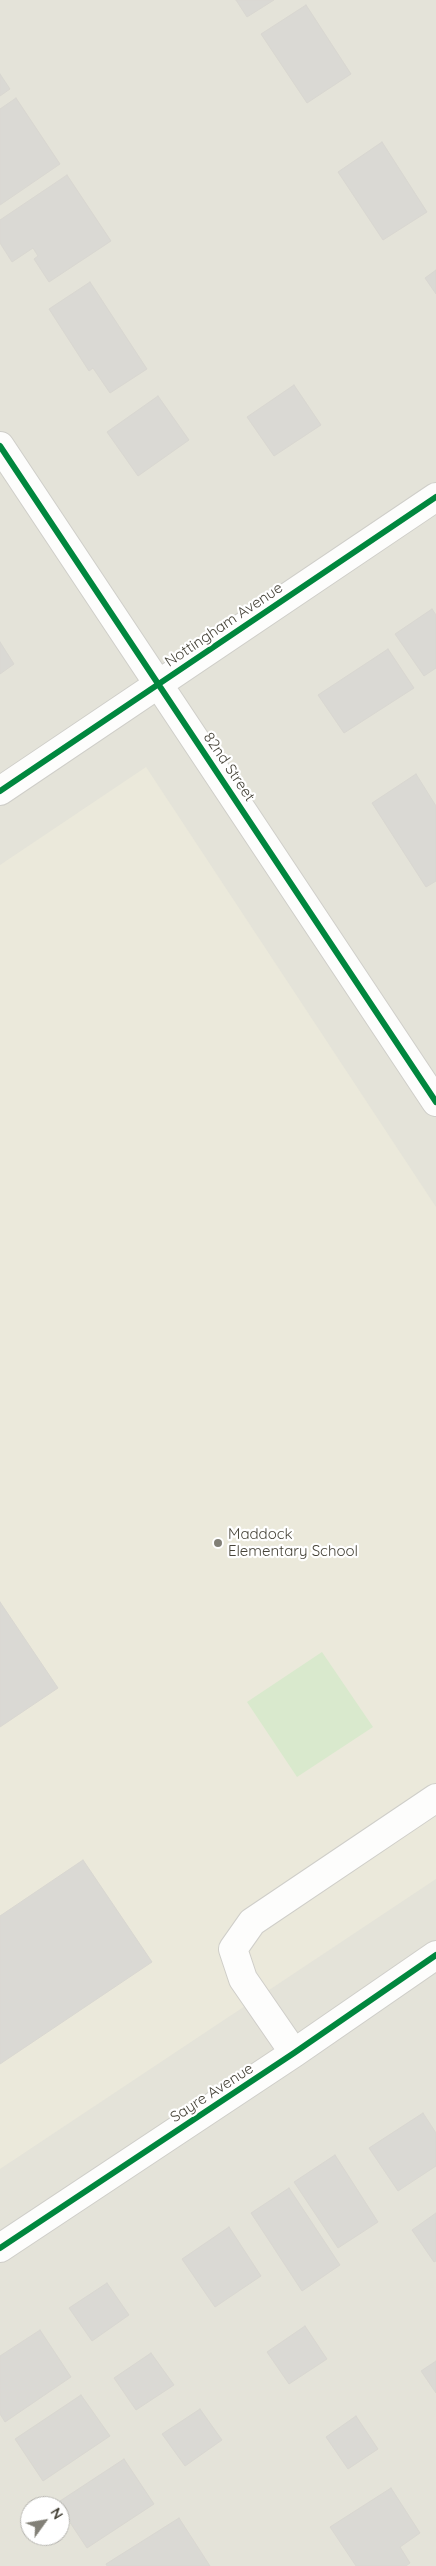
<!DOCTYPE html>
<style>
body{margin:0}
#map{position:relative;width:436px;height:2566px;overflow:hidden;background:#f1f0eb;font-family:Quicksand,sans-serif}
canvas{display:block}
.north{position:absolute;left:20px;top:2496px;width:50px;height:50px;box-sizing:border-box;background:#fff;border:1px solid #b5b4af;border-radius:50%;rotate:58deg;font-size:14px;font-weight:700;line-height:20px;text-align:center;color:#464338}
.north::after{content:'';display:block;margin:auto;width:18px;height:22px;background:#828077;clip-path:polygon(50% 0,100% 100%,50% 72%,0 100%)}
</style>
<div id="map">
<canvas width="436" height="2566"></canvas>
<div class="north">N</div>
</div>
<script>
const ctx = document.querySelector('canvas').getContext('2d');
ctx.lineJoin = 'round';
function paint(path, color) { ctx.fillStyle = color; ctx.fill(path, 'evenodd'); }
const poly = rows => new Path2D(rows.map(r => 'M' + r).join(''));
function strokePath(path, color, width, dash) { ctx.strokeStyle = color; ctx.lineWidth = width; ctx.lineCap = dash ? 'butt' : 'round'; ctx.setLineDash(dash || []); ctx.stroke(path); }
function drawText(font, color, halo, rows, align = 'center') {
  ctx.font = font + ' Quicksand,sans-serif'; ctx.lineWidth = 4.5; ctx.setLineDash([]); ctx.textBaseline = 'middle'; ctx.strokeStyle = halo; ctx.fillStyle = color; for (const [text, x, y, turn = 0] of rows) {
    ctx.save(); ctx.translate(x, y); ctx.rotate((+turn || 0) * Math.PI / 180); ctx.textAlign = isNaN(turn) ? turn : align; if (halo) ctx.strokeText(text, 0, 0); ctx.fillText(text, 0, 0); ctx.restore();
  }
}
paint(poly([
 [0,0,436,0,436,2566,0,2566],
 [30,2506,60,2506,60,2536,30,2536]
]), '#e4e3d9');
paint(poly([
 [146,767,436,1207,436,1879,0,2169,0,865]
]), '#ebe9db');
paint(poly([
 [322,1652,373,1727,297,1777,247,1702]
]), '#d9e9cd');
const building = poly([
 [236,0,274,0,247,17,236,0],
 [306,5,351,74,307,103,261,34,306,5],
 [0,74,10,89,0,96,0,74],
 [16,98,60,164,0,205,0,109,16,98],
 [382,142,427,212,383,240,338,172,382,142],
 [67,175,111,241,49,282,34,259,38,256,33,248,12,262,0,243,0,220,67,175],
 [436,270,436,294,425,278,436,270],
 [90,282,147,369,110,393,93,368,89,371,49,309,90,282],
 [294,385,321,425,274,456,247,417,294,385],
 [158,396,189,440,138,476,107,432,158,396],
 [432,609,436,615,436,668,424,676,395,634,432,609],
 [0,642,14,664,0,674,0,642],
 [388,649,414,688,344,733,318,695,388,649],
 [416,774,436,806,436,881,426,887,372,803,416,774],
 [0,1602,58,1688,0,1727,0,1602],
 [83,1860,152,1962,0,2064,0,1916,83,1860],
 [423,2113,436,2133,436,2166,398,2191,369,2148,423,2113],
 [335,2155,378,2222,338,2248,294,2182,335,2155],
 [289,2188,340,2265,302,2291,251,2213,289,2188],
 [436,2213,436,2261,434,2262,412,2230,436,2213],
 [229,2227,261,2276,215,2307,182,2259,229,2227],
 [107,2283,129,2315,92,2341,69,2308,107,2283],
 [305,2326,327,2359,289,2384,267,2352,305,2326],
 [40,2330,71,2377,5,2422,0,2414,0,2356,40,2330],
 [151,2353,174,2385,136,2410,114,2378,151,2353],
 [436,2361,436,2393,421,2371,436,2361],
 [81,2395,110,2436,43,2481,15,2439,81,2395],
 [200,2409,222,2440,185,2466,162,2434,200,2409],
 [356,2416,378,2449,348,2469,326,2437,356,2416],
 [124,2459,154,2504,87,2548,57,2503,124,2459],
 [391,2488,420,2533,400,2547,410,2563,406,2566,356,2566,330,2527,391,2488],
 [179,2518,210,2566,107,2566,106,2564,179,2518]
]);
paint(building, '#dad9d4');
strokePath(building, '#d9d7d1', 1);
const minor = poly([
 [0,446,436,1102],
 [0,791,436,497],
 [294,2053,243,1979,233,1949,252,1922,436,1798],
 [0,2248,294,2053,436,1955]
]);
strokePath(minor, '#cfcec9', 30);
strokePath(minor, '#fdfdfc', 28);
strokePath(poly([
 [0,446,436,1102],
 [0,791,436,497],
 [0,2248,294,2053,436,1955]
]), '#00873e', 6);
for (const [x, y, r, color] of [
 [218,1543,5,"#828077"]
]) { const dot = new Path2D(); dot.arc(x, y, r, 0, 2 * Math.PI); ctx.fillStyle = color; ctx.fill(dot); strokePath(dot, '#fff', 2); }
drawText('15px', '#464338', '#fff', [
 ["Nottingham Avenue",224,625,-34],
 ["82nd Street",229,767,56],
 ["Sayre Avenue",212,2093,-33]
]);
drawText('15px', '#464338', '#fff', [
 ["Maddock",228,1534],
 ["Elementary School",228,1551]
], 'left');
</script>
